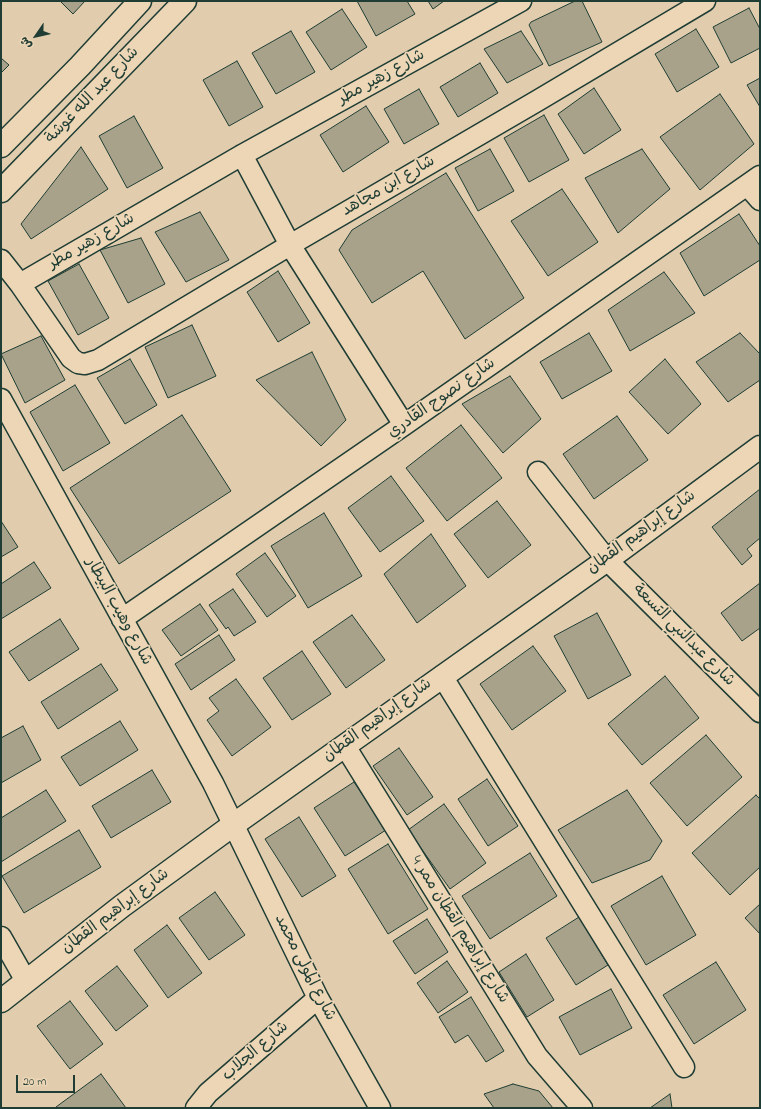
<!DOCTYPE html>
<meta charset="utf-8">
<style>
body{margin:0}
#map{position:relative;width:761px;height:1109px;overflow:hidden;background:#e1cdae;font-family:"Indie Flower","Playpen Sans Arabic",sans-serif}
canvas{display:block}
.frame{position:absolute;inset:0;border:2px solid #1f3d34;pointer-events:none}
.north{position:absolute;left:16px;top:16px;width:40px;height:40px;-webkit-text-stroke:3px #edd6b6;paint-order:stroke;rotate:236deg;font-size:11px;font-weight:700;line-height:16px;text-align:center;color:#1f3d34}
.north::after{content:'';display:block;margin:auto;width:14px;height:18px;background:#1f3d34;clip-path:polygon(50% 0,100% 100%,50% 72%,0 100%)}
.scale{position:absolute;left:16px;top:1075px;width:59px;height:18px;box-sizing:border-box;border:2px solid #1f3d34;border-top:0;padding-left:5px;font-size:12px;line-height:14px;white-space:nowrap;color:#1f3d34;-webkit-text-stroke:3px #edd6b6;paint-order:stroke}
</style>
<div id="map">
<canvas width="761" height="1109"></canvas>
<div class="frame"></div>
<div class="north">ش</div>
<div class="scale">20 m</div>
</div>
<script>
const ctx = document.querySelector('canvas').getContext('2d');
ctx.lineJoin = 'round';
function paint(path, color) { ctx.fillStyle = color; ctx.fill(path, 'evenodd'); }
const poly = rows => new Path2D(rows.map(r => 'M' + r).join(''));
function strokePath(path, color, width, dash) { ctx.strokeStyle = color; ctx.lineWidth = width; ctx.lineCap = dash ? 'butt' : 'round'; ctx.setLineDash(dash || []); ctx.stroke(path); }
function drawText(font, color, halo, rows, align = 'center') {
  ctx.font = font + ' "Indie Flower","Playpen Sans Arabic",sans-serif'; ctx.lineWidth = 3.5; ctx.setLineDash([]); ctx.textBaseline = 'middle'; ctx.strokeStyle = halo; ctx.fillStyle = color; for (const [text, x, y, turn = 0] of rows) {
    ctx.save(); ctx.translate(x, y); ctx.rotate((+turn || 0) * Math.PI / 180); ctx.textAlign = isNaN(turn) ? turn : align; if (halo) ctx.strokeText(text, 0, 0); ctx.fillText(text, 0, 0); ctx.restore();
  }
}
const building = poly([
 [60,1,85,1,73,14,60,1],
 [357,1,407,1,415,14,376,36,357,1],
 [428,1,444,1,433,9,428,1],
 [575,1,582,1,602,42,549,66,529,25,531,22,575,1],
 [749,8,760,29,760,48,731,63,713,27,749,8],
 [342,9,367,47,331,70,306,32,342,9],
 [696,29,719,67,677,92,655,54,696,29],
 [291,31,315,72,276,94,252,53,291,31],
 [521,31,543,64,507,83,484,49,521,31],
 [1,58,9,65,1,73,1,58],
 [237,61,263,107,229,126,203,80,237,61],
 [480,63,498,93,458,117,440,87,480,63],
 [760,78,760,107,747,85,760,78],
 [594,88,621,130,584,154,558,114,594,88],
 [419,89,439,124,404,144,384,109,419,89],
 [720,94,754,144,700,190,660,137,720,94],
 [366,106,389,142,343,172,320,135,366,106],
 [544,115,569,160,529,182,504,138,544,115],
 [134,116,163,168,127,188,99,136,134,116],
 [81,147,108,189,31,239,21,224,81,147],
 [490,149,514,191,478,211,455,168,490,149],
 [642,149,670,189,618,233,585,178,642,149],
 [446,173,524,298,465,339,423,271,372,303,339,250,352,230,446,173],
 [562,189,598,242,548,276,511,221,562,189],
 [200,212,229,260,186,282,155,232,200,212],
 [739,214,760,246,760,260,704,296,680,253,739,214],
 [141,238,165,284,128,303,100,250,141,238],
 [79,264,109,318,78,335,48,281,79,264],
 [278,271,310,323,278,342,247,292,278,271],
 [664,272,695,313,630,351,608,310,664,272],
 [192,325,216,376,168,398,145,347,192,325],
 [589,333,612,371,562,399,540,362,589,333],
 [740,333,760,354,760,380,728,402,696,362,740,333],
 [41,336,65,380,25,403,1,354,41,336],
 [312,352,346,420,321,446,256,380,312,352],
 [130,359,157,405,125,424,97,378,130,359],
 [665,359,701,404,668,434,629,392,665,359],
 [510,376,541,419,503,453,462,404,510,376],
 [75,385,110,443,63,471,30,412,75,385],
 [182,415,231,491,119,564,70,488,182,415],
 [617,416,648,460,594,499,563,454,617,416],
 [461,425,502,478,447,521,406,468,461,425],
 [391,476,424,521,380,552,348,508,391,476],
 [760,489,760,538,747,549,752,556,742,565,712,527,760,489],
 [497,501,531,545,488,578,454,534,497,501],
 [324,513,362,576,308,608,271,546,324,513],
 [1,521,18,547,1,557,1,521],
 [431,534,466,586,417,623,384,574,431,534],
 [265,553,296,596,267,617,236,574,265,553],
 [34,562,51,588,1,619,1,584,34,562],
 [760,583,760,628,742,641,721,613,760,583],
 [233,589,256,622,234,636,228,627,226,629,209,605,233,589],
 [200,604,218,630,181,656,162,630,200,604],
 [597,613,631,675,588,699,554,636,597,613],
 [352,615,385,660,346,688,313,642,352,615],
 [60,619,79,649,29,681,9,652,60,619],
 [219,635,235,660,191,690,175,664,219,635],
 [533,646,566,691,512,730,480,684,533,646],
 [302,651,331,694,292,720,263,678,302,651],
 [101,664,118,690,58,729,41,702,101,664],
 [665,676,699,718,642,765,608,724,665,676],
 [236,679,271,727,232,756,207,720,219,711,209,698,236,679],
 [120,721,138,750,80,786,61,757,120,721],
 [23,726,41,760,1,783,1,738,23,726],
 [706,735,742,777,687,826,650,783,706,735],
 [399,748,433,797,407,815,373,766,399,748],
 [152,770,171,802,111,838,92,806,152,770],
 [487,779,518,826,488,846,458,799,487,779],
 [354,782,386,830,345,856,314,808,354,782],
 [46,790,66,821,1,862,1,818,46,790],
 [627,790,662,841,650,860,592,883,558,830,627,790],
 [756,795,760,799,760,867,730,895,692,853,756,795],
 [444,804,486,863,450,889,408,830,444,804],
 [299,817,336,876,302,897,265,839,299,817],
 [79,830,101,867,24,913,2,876,79,830],
 [388,844,428,909,388,934,348,869,388,844],
 [530,853,557,896,490,939,462,896,530,853],
 [662,876,696,935,646,965,611,906,662,876],
 [215,892,245,935,209,960,179,918,215,892],
 [760,904,760,934,745,918,760,904],
 [579,917,608,965,576,985,546,938,579,917],
 [427,919,448,952,415,974,393,941,427,919],
 [167,925,202,973,168,998,134,950,167,925],
 [526,954,554,1000,527,1017,499,972,526,954],
 [447,961,468,992,438,1013,417,983,447,961],
 [716,962,746,1010,694,1044,663,995,716,962],
 [117,966,148,1006,116,1031,85,991,117,966],
 [611,989,632,1028,580,1055,559,1017,611,989],
 [471,997,504,1051,486,1062,468,1035,455,1043,439,1017,471,997],
 [70,1001,103,1044,70,1069,37,1026,70,1001],
 [101,1074,126,1108,57,1108,56,1107,101,1074],
 [513,1084,539,1091,553,1108,494,1108,484,1094,513,1084],
 [670,1094,672,1108,650,1108,670,1094]
]);
paint(building, '#a8a28a');
strokePath(building, '#1f3d34', 1);
const street = poly([
 [521,1,242,155,20,284,71,358,78,363,85,364,98,360,290,245,537,101,705,1],
 [242,155,290,245,404,425],
 [747,185,760,200],
 [1,260,20,284],
 [1,399,213,783,318,998,380,1108],
 [538,472,607,560,760,712],
 [122,619,404,425,760,176],
 [442,676,684,1067],
 [345,746,537,1056,582,1108],
 [1,937,26,981],
 [196,1108,208,1093,318,998]
]);
const secondary = poly([
 [1,1001,122,906,233,825,607,560,760,447]
]);
const primary = poly([
 [1,146,80,66,140,1],
 [1,191,185,1]
]);
strokePath(street, '#1f3d34', 23);
strokePath(secondary, '#1f3d34', 25);
strokePath(primary, '#1f3d34', 25);
strokePath(street, '#edd6b6', 20);
strokePath(secondary, '#edd6b6', 22);
strokePath(primary, '#edd6b6', 22);
drawText('16px', '#1f3d34', '#edd6b6', [
 ["شارع زهير مطر",382,78,-29],
 ["شارع عبد الله غوشة",93,96,-46],
 ["شارع ابن مجاهد",389,187,-30],
 ["شارع زهير مطر",92,242,-30],
 ["شارع نصوح القادري",442,399,-35],
 ["شارع إبراهيم القطان",642,533,-36],
 ["شارع وهيب البيطار",118,612,61],
 ["شارع عبدالنبي التسعة",683,636,45],
 ["شارع إبراهيم القطان",378,721,-36],
 ["شارع إبراهيم القطان",116,912,-37],
 ["شارع إبراهيم القطان ممر 4",459,930,58],
 ["شارع المولى محمد",304,968,63],
 ["شارع الجلاب",256,1052,-41]
]);
</script>
